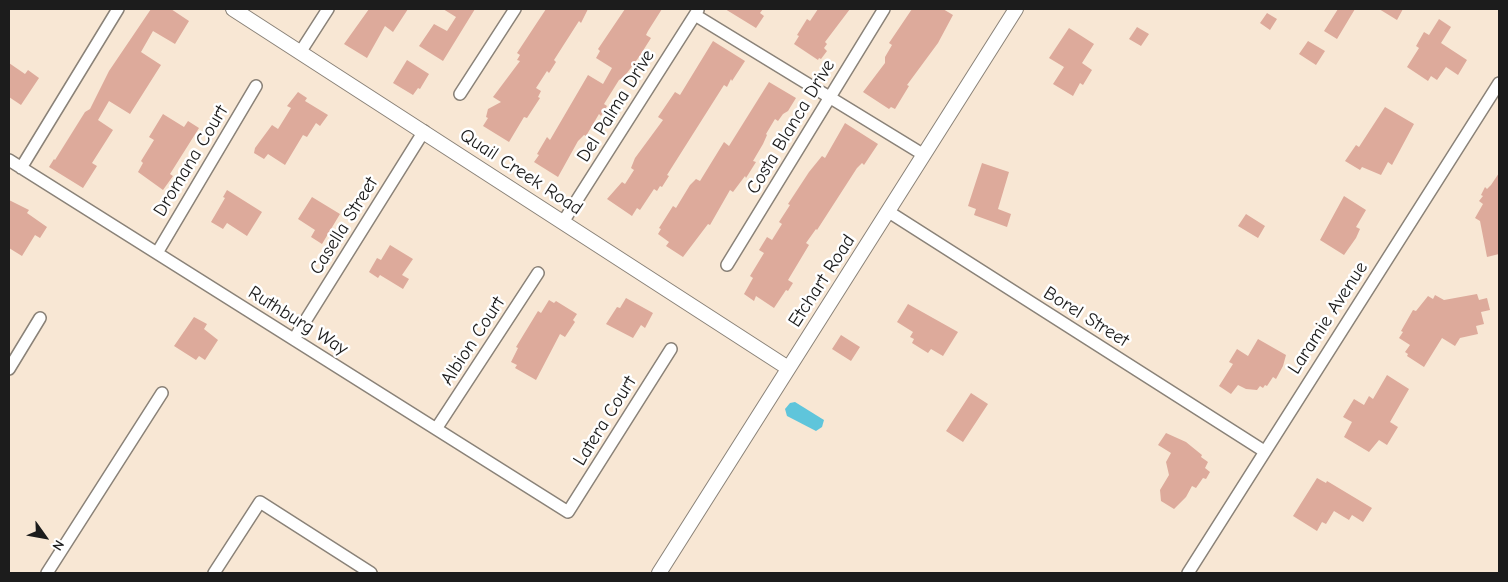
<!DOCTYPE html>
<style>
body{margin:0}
#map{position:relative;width:1508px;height:582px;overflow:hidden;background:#f8e7d4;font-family:"Comic Neue",sans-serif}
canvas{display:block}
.frame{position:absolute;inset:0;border:10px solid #1c1c1c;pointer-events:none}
.north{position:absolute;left:20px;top:512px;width:50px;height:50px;-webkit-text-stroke:4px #fff;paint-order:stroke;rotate:122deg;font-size:14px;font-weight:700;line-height:20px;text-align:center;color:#1c1c1c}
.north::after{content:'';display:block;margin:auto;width:18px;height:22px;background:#1c1c1c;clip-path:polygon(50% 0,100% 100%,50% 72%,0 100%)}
</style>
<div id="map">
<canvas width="1508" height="582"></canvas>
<div class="frame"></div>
<div class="north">N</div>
</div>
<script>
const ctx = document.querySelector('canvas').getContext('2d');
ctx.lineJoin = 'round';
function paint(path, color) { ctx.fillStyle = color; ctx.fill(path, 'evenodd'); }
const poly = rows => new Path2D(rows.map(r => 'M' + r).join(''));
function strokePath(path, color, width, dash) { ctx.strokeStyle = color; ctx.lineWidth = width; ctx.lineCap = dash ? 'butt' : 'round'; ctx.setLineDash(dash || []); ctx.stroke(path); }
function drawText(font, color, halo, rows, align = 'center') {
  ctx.font = font + ' "Comic Neue",sans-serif'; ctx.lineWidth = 5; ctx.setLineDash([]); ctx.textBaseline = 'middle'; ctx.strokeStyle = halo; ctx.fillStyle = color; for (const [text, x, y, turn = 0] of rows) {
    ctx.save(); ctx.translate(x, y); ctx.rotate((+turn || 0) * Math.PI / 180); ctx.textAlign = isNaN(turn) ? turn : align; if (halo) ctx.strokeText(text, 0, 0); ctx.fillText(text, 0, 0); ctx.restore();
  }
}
paint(poly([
 [795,402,824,420,822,427,816,431,787,416,785,409,790,403]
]), '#5fc5db');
paint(poly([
 [151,9,171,9,189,21,175,44,153,31,141,52,161,65,130,114,109,101,98,120,113,130,92,163,97,166,83,188,49,167,54,159,55,160,85,112,90,109,109,71],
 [369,9,408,9,393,32,385,26,367,58,344,44],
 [443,9,475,9,443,61,419,46,434,24,447,31,456,17],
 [546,9,588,9,581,23,579,21,554,60,556,62,549,73,547,71,536,88,541,91,538,97,540,98,527,118,524,117,509,142,483,126,488,118,486,117,488,109,501,102,493,97,520,61,517,60,520,55,517,53],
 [625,9,662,9,648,31,646,35,651,38,639,57,624,77,619,80,604,104,607,106,601,116,599,114,586,136,584,135,578,141,558,177,534,162,539,155,537,154,547,137,550,140,588,75,603,84,612,68,596,58,600,51,598,49],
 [725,9,763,9,760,13,764,16,756,28],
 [818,9,850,9,825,42,827,44,824,48,827,51,821,59,819,58,818,60,794,44,799,36,797,35,807,19,810,21],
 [912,9,943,9,953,15,938,43,907,85,909,86,895,109,891,107,889,109,863,92,885,63,885,57,892,45,889,43],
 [1338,9,1355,9,1337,39,1324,31],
 [1379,9,1403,9,1397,20],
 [1267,13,1277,19,1270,30,1260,23],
 [1439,19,1451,27,1441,43,1467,60,1458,75,1446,67,1437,80,1431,76,1428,81,1407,67,1419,48,1416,46,1424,32,1429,35],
 [1137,27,1149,34,1141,46,1129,39],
 [1069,28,1094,44,1082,63,1092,70,1083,85,1080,83,1073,96,1053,84,1064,67,1049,58],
 [713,41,745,61,732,81,731,79,727,87,724,85,667,175,669,176,662,187,660,186,657,191,654,189,640,210,637,208,632,216,607,199,622,182,625,184,634,170,631,168,635,158,663,120,658,117,675,92,680,95],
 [1308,41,1325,51,1316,65,1299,54],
 [407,60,429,74,420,89,418,88,413,95,393,83],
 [9,63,25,74,28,70,39,78,21,105,9,97],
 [769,82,796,98,788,111,783,114,778,121,775,119,766,134,767,135,763,144,753,161,756,162,746,178,745,176,733,192,730,190,710,225,708,224,683,257,666,246,669,242,658,234,661,229,659,228,673,206,676,208,690,185,696,179,700,181,724,142,729,146],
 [298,92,307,98,305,101,328,115,320,126,316,123,307,137,303,135,285,165,268,154,264,159,254,153,255,148,272,125,278,129,291,108,287,106],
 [1385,107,1414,124,1392,165,1388,162,1381,175,1362,167,1360,170,1345,161,1356,145,1359,147],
 [163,114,184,127,188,121,199,128,170,174,173,176,163,190,138,172,143,163,141,161,154,140,149,137],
 [845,123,878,144,864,165,862,163,857,168,817,230,816,229,806,243,809,245,788,280,793,283,788,291,786,290,774,308,756,296,754,301,744,294,753,278,750,276,764,253,759,250,767,237,772,240,782,224,779,222,790,205,788,204,809,172,822,156,825,158],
 [982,163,1009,172,998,209,1011,214,1007,227,974,215,976,209,968,206],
 [1499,173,1499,254,1487,257,1480,221,1475,218,1483,204,1479,201,1483,196,1481,195,1485,187,1487,189,1491,185],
 [227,190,262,212,247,236,227,223,223,229,211,222,225,198,223,197],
 [1344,196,1366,210,1356,227,1360,229,1356,238,1344,255,1320,240],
 [312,197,340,214,322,244,311,237,315,230,298,219],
 [9,200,29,210,27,213,47,227,40,238,35,235,22,256,9,248],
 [1246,214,1265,226,1258,238,1238,226],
 [390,245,413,259,402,275,409,279,403,289,380,275,378,278,369,272,377,258,381,260],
 [1477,294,1479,300,1487,298,1490,310,1481,312,1484,324,1476,326,1478,334,1460,338,1455,346,1442,338,1424,367,1407,356,1408,354,1405,352,1410,345,1399,338,1403,332,1401,331,1413,310,1416,311,1428,296,1433,299,1435,295,1444,300],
 [626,298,653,313,645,328,641,325,633,338,606,324,617,307,620,308],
 [549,300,554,303,556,301,577,314,573,320,575,322,565,337,560,334,536,380,515,368,517,365,511,362,518,348,516,347,538,311,541,313],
 [908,304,958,332,943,356,931,349,928,353,912,343,914,339,910,337,913,332,897,322],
 [194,317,207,324,204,329,218,340,205,360,199,356,196,360,174,346],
 [841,335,860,347,851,361,832,349],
 [1258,339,1286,355,1283,366,1276,379,1273,377,1267,386,1265,385,1263,388,1260,386,1257,390,1246,389,1238,385,1231,394,1219,386,1233,364,1229,362,1237,349,1248,356],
 [1387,375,1409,389,1390,422,1398,427,1387,445,1379,440,1369,452,1344,437,1352,422,1343,417,1354,399,1364,405,1369,396,1373,399],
 [971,393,988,404,963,442,946,431],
 [1166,433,1186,442,1202,455,1201,457,1208,462,1205,468,1210,472,1206,479,1203,478,1196,488,1192,486,1186,497,1174,509,1161,501,1160,490,1169,475,1166,462,1171,453,1158,445],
 [1317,478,1326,483,1327,481,1372,508,1363,522,1352,515,1349,520,1334,511,1326,524,1322,522,1317,531,1293,516]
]), '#ddaa9b');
const minor = poly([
 [695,15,924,155],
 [301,51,328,9],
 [460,94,515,9],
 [9,160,568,512,671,349],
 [21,168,118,9],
 [889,212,1264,451],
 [563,222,698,10],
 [157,253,256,86],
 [727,265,884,9],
 [294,339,424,131],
 [9,369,40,318],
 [436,429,538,273],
 [47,573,162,393],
 [214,573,260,502,371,573],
 [1188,573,1499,83]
]);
const tertiary = poly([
 [233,9,788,368],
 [659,573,1016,9]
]);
strokePath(minor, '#8a8278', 14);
strokePath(tertiary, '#8a8278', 16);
strokePath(minor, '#fff', 11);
strokePath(tertiary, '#fff', 14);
drawText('19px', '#1c1c1c', '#fff', [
 ["Del Palma Drive",616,106,-58],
 ["Costa Blanca Drive",791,127,-59],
 ["Dromana Court",191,161,-59],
 ["Quail Creek Road",521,172,33],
 ["Casella Street",344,226,-58],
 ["Etchart Road",822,281,-57],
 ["Borel Street",1086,317,32],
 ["Laramie Avenue",1328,318,-57],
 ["Ruthburg Way",298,321,32],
 ["Albion Court",473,341,-57],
 ["Latera Court",605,421,-58]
]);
</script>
